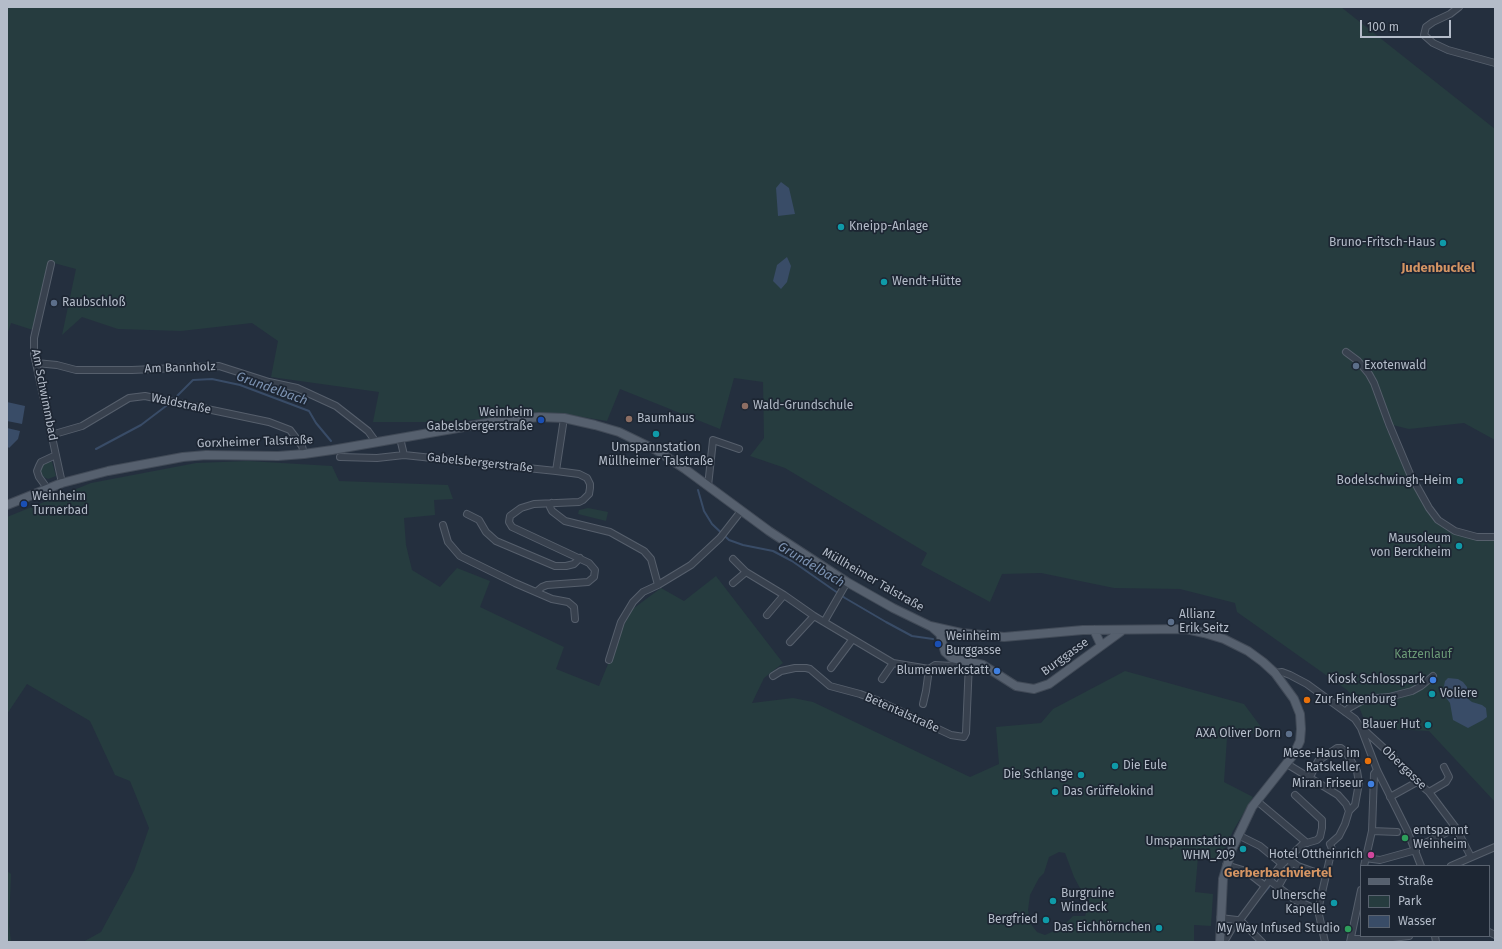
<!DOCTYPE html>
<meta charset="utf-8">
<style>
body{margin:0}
#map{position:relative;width:1502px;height:949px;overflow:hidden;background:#242f3e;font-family:"Fira Sans",sans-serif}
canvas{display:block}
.frame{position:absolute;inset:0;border:8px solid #b4bcc9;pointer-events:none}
.legend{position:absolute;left:1360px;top:865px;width:130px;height:72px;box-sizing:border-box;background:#1d2633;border:1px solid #59626f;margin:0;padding:5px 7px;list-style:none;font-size:12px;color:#b4bcc9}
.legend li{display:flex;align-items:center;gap:8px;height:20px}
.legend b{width:20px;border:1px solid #59626f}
.scale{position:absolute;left:1360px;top:20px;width:91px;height:18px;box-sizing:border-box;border:2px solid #b4bcc9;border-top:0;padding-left:5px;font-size:12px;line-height:14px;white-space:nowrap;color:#b4bcc9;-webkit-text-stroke:3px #1d2633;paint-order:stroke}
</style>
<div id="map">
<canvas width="1502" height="949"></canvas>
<div class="frame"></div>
<ul class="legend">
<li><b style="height:5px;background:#56606e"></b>Straße</li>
<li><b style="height:11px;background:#263c3f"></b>Park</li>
<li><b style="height:11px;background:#394c67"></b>Wasser</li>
</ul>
<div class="scale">100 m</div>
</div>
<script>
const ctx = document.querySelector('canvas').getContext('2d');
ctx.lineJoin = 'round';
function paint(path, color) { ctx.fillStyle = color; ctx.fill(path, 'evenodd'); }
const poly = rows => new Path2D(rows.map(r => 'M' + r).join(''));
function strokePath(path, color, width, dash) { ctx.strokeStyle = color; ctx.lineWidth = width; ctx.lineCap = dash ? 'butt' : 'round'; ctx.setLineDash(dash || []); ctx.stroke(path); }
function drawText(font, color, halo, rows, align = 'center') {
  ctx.font = font + ' "Fira Sans",sans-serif'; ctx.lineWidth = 3.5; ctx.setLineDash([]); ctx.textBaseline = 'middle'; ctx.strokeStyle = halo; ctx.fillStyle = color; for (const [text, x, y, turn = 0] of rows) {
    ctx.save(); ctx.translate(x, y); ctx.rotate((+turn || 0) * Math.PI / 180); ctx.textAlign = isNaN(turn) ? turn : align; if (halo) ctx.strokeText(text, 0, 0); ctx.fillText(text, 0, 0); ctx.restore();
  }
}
paint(poly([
 [7,7,1341,7,1495,129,1495,440,1464,423,1409,429,1384,423,1409,477,1435,520,1444,528,1495,540,1495,802,1429,731,1370,728,1365,722,1356,699,1347,690,1237,612,1235,603,1180,589,1114,588,1041,573,1002,574,990,602,921,565,927,553,785,468,750,456,764,438,763,382,734,378,720,429,620,389,607,421,564,414,433,422,373,422,379,392,271,377,278,341,252,323,181,331,118,329,82,317,62,335,76,269,50,262,33,330,11,323,7,335],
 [50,460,52,462,56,476,48,479,42,476,40,472,40,468,43,464],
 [248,461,332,466,339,481,448,485,453,499,434,500,435,515,404,518,406,545,412,570,440,587,457,568,490,581,480,607,564,647,556,669,599,686,630,611,661,588,684,601,716,576,783,663,764,678,752,703,793,698,813,702,970,777,999,764,996,727,1041,723,1053,709,1125,671,1244,704,1264,731,1227,738,1224,782,1253,797,1233,831,1220,860,1198,857,1195,892,1213,894,1211,926,1194,925,1194,942,83,942,101,932,134,871,149,828,130,781,115,775,90,721,27,684,7,714,7,517,91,483,196,463],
 [1059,852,1065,853,1074,877,1081,890,1088,890,1089,904,1085,916,1073,916,1061,928,1045,935,1037,932,1030,923,1028,910,1030,895,1039,878,1044,873,1049,857],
 [588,508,608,512,606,521,578,514,579,510],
 [7,871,11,874,9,924,11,942,7,942]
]), '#263c3f');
paint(poly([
 [781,182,789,188,795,214,778,216,776,188],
 [787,257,791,266,787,282,781,289,773,281,777,265],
 [7,402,25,406,22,424,7,421],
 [7,428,20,431,18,439,9,448,7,446],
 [1448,678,1458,679,1463,682,1467,687,1468,699,1472,702,1482,705,1486,708,1487,717,1483,720,1468,728,1453,720,1450,703,1447,699,1443,691,1445,681]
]), '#394c67');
strokePath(poly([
 [173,400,193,380,212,379,240,385,309,411,316,423,331,441],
 [96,449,141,425,170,403],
 [698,490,704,511,712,524,729,540,743,545,773,551,792,561,845,598,886,622,912,636,933,639],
 [1293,858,1305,846],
 [1275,877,1288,863],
 [1262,895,1269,887]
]), '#394c67', 2);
const minor = poly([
 [1459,7,1450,14,1433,22,1426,27,1424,35,1433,43,1448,50,1495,63],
 [51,264,34,338,34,354,62,483],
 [1346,352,1358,361,1369,374,1374,383,1389,424,1410,474,1429,508,1438,520,1455,531,1477,537,1495,537],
 [36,363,57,365,76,370,132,370,219,366,269,382,297,388,336,406,368,431,376,442],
 [51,435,82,426,129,398,145,396,269,422,290,430,302,446,304,454],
 [400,438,404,455],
 [340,457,377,458,404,455,556,471,579,474,587,478,590,484,590,488,589,494,583,500,579,502,534,504,521,508,510,516,509,522,512,527,589,563,595,570,594,577,588,582,547,585,542,587,536,592],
 [556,471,564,418],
 [708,486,713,440,739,449],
 [47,488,39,477,37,471,39,466,41,462,56,455],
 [552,503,550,507,552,511,565,521,610,532,644,551,651,559,658,585],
 [467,514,479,520,486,532,496,541,555,566,566,566,574,564,580,558],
 [443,525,448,542,460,556,515,583,552,599,568,602,574,607,575,619],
 [733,559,746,572,784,595,814,616,893,663,929,669,935,665,953,666,957,659],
 [733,583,746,572],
 [767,615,784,595],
 [824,622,847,582],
 [790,642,814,616],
 [609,660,621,622,633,602,643,592,658,585,691,565,720,538,741,511],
 [831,668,852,640],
 [1275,673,1282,672,1290,675,1307,684,1355,719,1361,728,1377,770,1407,830,1421,866],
 [773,676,781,671,795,668,806,668,810,669,830,686,860,694,879,701,951,735,964,737,966,733,969,662],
 [882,679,893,663],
 [923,704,926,691,929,669],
 [1345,712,1349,708,1365,699,1389,697,1412,691,1421,686,1433,676],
 [1363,729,1387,751,1417,782,1429,792,1456,828,1471,857],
 [1287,764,1338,795,1346,804,1349,811],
 [1310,777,1318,761,1337,748,1341,748,1346,752,1357,771,1359,783,1355,805,1349,811,1345,824,1339,836,1330,844],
 [1429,792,1446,782,1449,777,1444,767],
 [1390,797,1417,782],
 [1257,801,1307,843],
 [1372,831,1397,832],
 [1238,835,1260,846,1282,864],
 [1423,844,1456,828],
 [1365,858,1380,860,1416,850],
 [1288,859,1298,866,1326,876],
 [1226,865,1246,871,1265,886],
 [1364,866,1372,831,1374,774,1377,770],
 [1451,866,1495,847],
 [1269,880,1295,900,1318,910,1325,942],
 [1278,887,1288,869,1293,862],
 [1318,910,1332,849,1330,844],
 [1220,918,1237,920],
 [1240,920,1262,942],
 [1489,932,1495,935],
 [1435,936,1436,942],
 [1351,939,1384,939,1409,936],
 [1224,942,1237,920,1240,920,1280,866,1303,844,1317,840,1320,837,1322,828,1322,820,1295,795],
 [1350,942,1361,890]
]);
const major = poly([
 [7,505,62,483,108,471,183,457,206,455,278,456,304,454,332,450,498,421,539,417,564,418,595,425,619,432,656,450,685,469,769,531,847,582,893,608,930,626,961,633,1004,637,1083,630,1186,629,1204,633,1224,639,1248,651,1263,662,1275,673,1294,699,1300,714,1301,729,1300,741,1294,754,1252,807,1232,849,1223,879,1220,942],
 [932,627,940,634,945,652,952,658,983,665,1016,686,1034,689,1049,684,1123,630],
 [1094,630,1101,645]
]);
strokePath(minor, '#565f6c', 8);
strokePath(major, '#414a57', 10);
strokePath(minor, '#38414e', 6);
strokePath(major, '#56606e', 8);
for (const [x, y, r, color] of [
 [841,227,4,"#0f9aa8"],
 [1443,243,4,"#0f9aa8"],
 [884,282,4,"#0f9aa8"],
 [54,303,4,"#5c6f8a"],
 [1356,366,4,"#5c6f8a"],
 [745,406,4,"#8d6e63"],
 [629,419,4,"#8d6e63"],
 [541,420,4,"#1a4fb4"],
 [656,434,4,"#0f9aa8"],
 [1460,481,4,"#0f9aa8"],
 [24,504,4,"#1a4fb4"],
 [1459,546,4,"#0f9aa8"],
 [1171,622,4,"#5c6f8a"],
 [938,644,4,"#1a4fb4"],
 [997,671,4,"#3f7fe0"],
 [1433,680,4,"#3f7fe0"],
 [1432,694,4,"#0f9aa8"],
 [1307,700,4,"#e8710a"],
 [1428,725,4,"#0f9aa8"],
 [1289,734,4,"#5c6f8a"],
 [1368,761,4,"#e8710a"],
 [1115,766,4,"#0f9aa8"],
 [1081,775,4,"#0f9aa8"],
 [1371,784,4,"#3f7fe0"],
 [1055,792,4,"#0f9aa8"],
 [1405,838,4,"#2e9e5b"],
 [1243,849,4,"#0f9aa8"],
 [1371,855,4,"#d1479c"],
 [1053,901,4,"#0f9aa8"],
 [1334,903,4,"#0f9aa8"],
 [1046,920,4,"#0f9aa8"],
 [1159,928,4,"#0f9aa8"],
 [1348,929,4,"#2e9e5b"]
]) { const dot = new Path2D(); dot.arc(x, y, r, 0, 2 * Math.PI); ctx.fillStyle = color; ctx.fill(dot); strokePath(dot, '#1d2633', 1.5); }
drawText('12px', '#b4bcc9', '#1d2633', [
 ["Kneipp-Anlage",849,227,"left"],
 ["Bruno-Fritsch-Haus",1435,243],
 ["Wendt-Hütte",892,282,"left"],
 ["Raubschloß",62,303,"left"],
 ["Exotenwald",1364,366,"left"],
 ["Wald-Grundschule",753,406,"left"],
 ["Weinheim",533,413],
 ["Gabelsbergerstraße",533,427],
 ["Baumhaus",637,419,"left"],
 ["Umspannstation",656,448,"center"],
 ["Müllheimer Talstraße",656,462,"center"],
 ["Bodelschwingh-Heim",1452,481],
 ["Weinheim",32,497,"left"],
 ["Turnerbad",32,511,"left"],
 ["Mausoleum",1451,539],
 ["von Berckheim",1451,553],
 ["Allianz",1179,615,"left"],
 ["Erik Seitz",1179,629,"left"],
 ["Weinheim",946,637,"left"],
 ["Burggasse",946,651,"left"],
 ["Blumenwerkstatt",989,671],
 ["Kiosk Schlosspark",1425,680],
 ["Voliere",1440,694,"left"],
 ["Zur Finkenburg",1315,700,"left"],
 ["Blauer Hut",1420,725],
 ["AXA Oliver Dorn",1281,734],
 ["Mese-Haus im",1360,754],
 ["Ratskeller",1360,768],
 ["Die Eule",1123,766,"left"],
 ["Die Schlange",1073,775],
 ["Miran Friseur",1363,784],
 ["Das Grüffelokind",1063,792,"left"],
 ["entspannt",1413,831,"left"],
 ["Weinheim",1413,845,"left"],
 ["Umspannstation",1235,842],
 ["WHM_209",1235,856],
 ["Hotel Ottheinrich",1363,855],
 ["Burgruine",1061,894,"left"],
 ["Windeck",1061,908,"left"],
 ["Ulnersche",1326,896],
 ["Kapelle",1326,910],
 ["Bergfried",1038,920],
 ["Das Eichhörnchen",1151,928],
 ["My Way Infused Studio",1340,929]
], 'right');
drawText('12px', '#b4bcc9', '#1d2633', [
 ["Am Bannholz",180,368,-2],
 ["Am Schwimmbad",44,395,79],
 ["Waldstraße",181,404,12],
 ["Gorxheimer Talstraße",255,442,-2],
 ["Gabelsbergerstraße",480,463,6],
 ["Müllheimer Talstraße",873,580,30],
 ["Burggasse",1065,657,-36],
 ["Betentalstraße",902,713,24],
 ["Obergasse",1404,768,44]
]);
drawText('12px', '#6b9a76', '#1d2633', [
 ["Katzenlauf",1423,655]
]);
drawText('bold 13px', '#d59563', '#1d2633', [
 ["Judenbuckel",1438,268],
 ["Gerberbachviertel",1278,873]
]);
drawText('italic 13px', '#7c92b1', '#1d2633', [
 ["Grundelbach",272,389,20],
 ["Grundelbach",811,565,31]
]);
</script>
